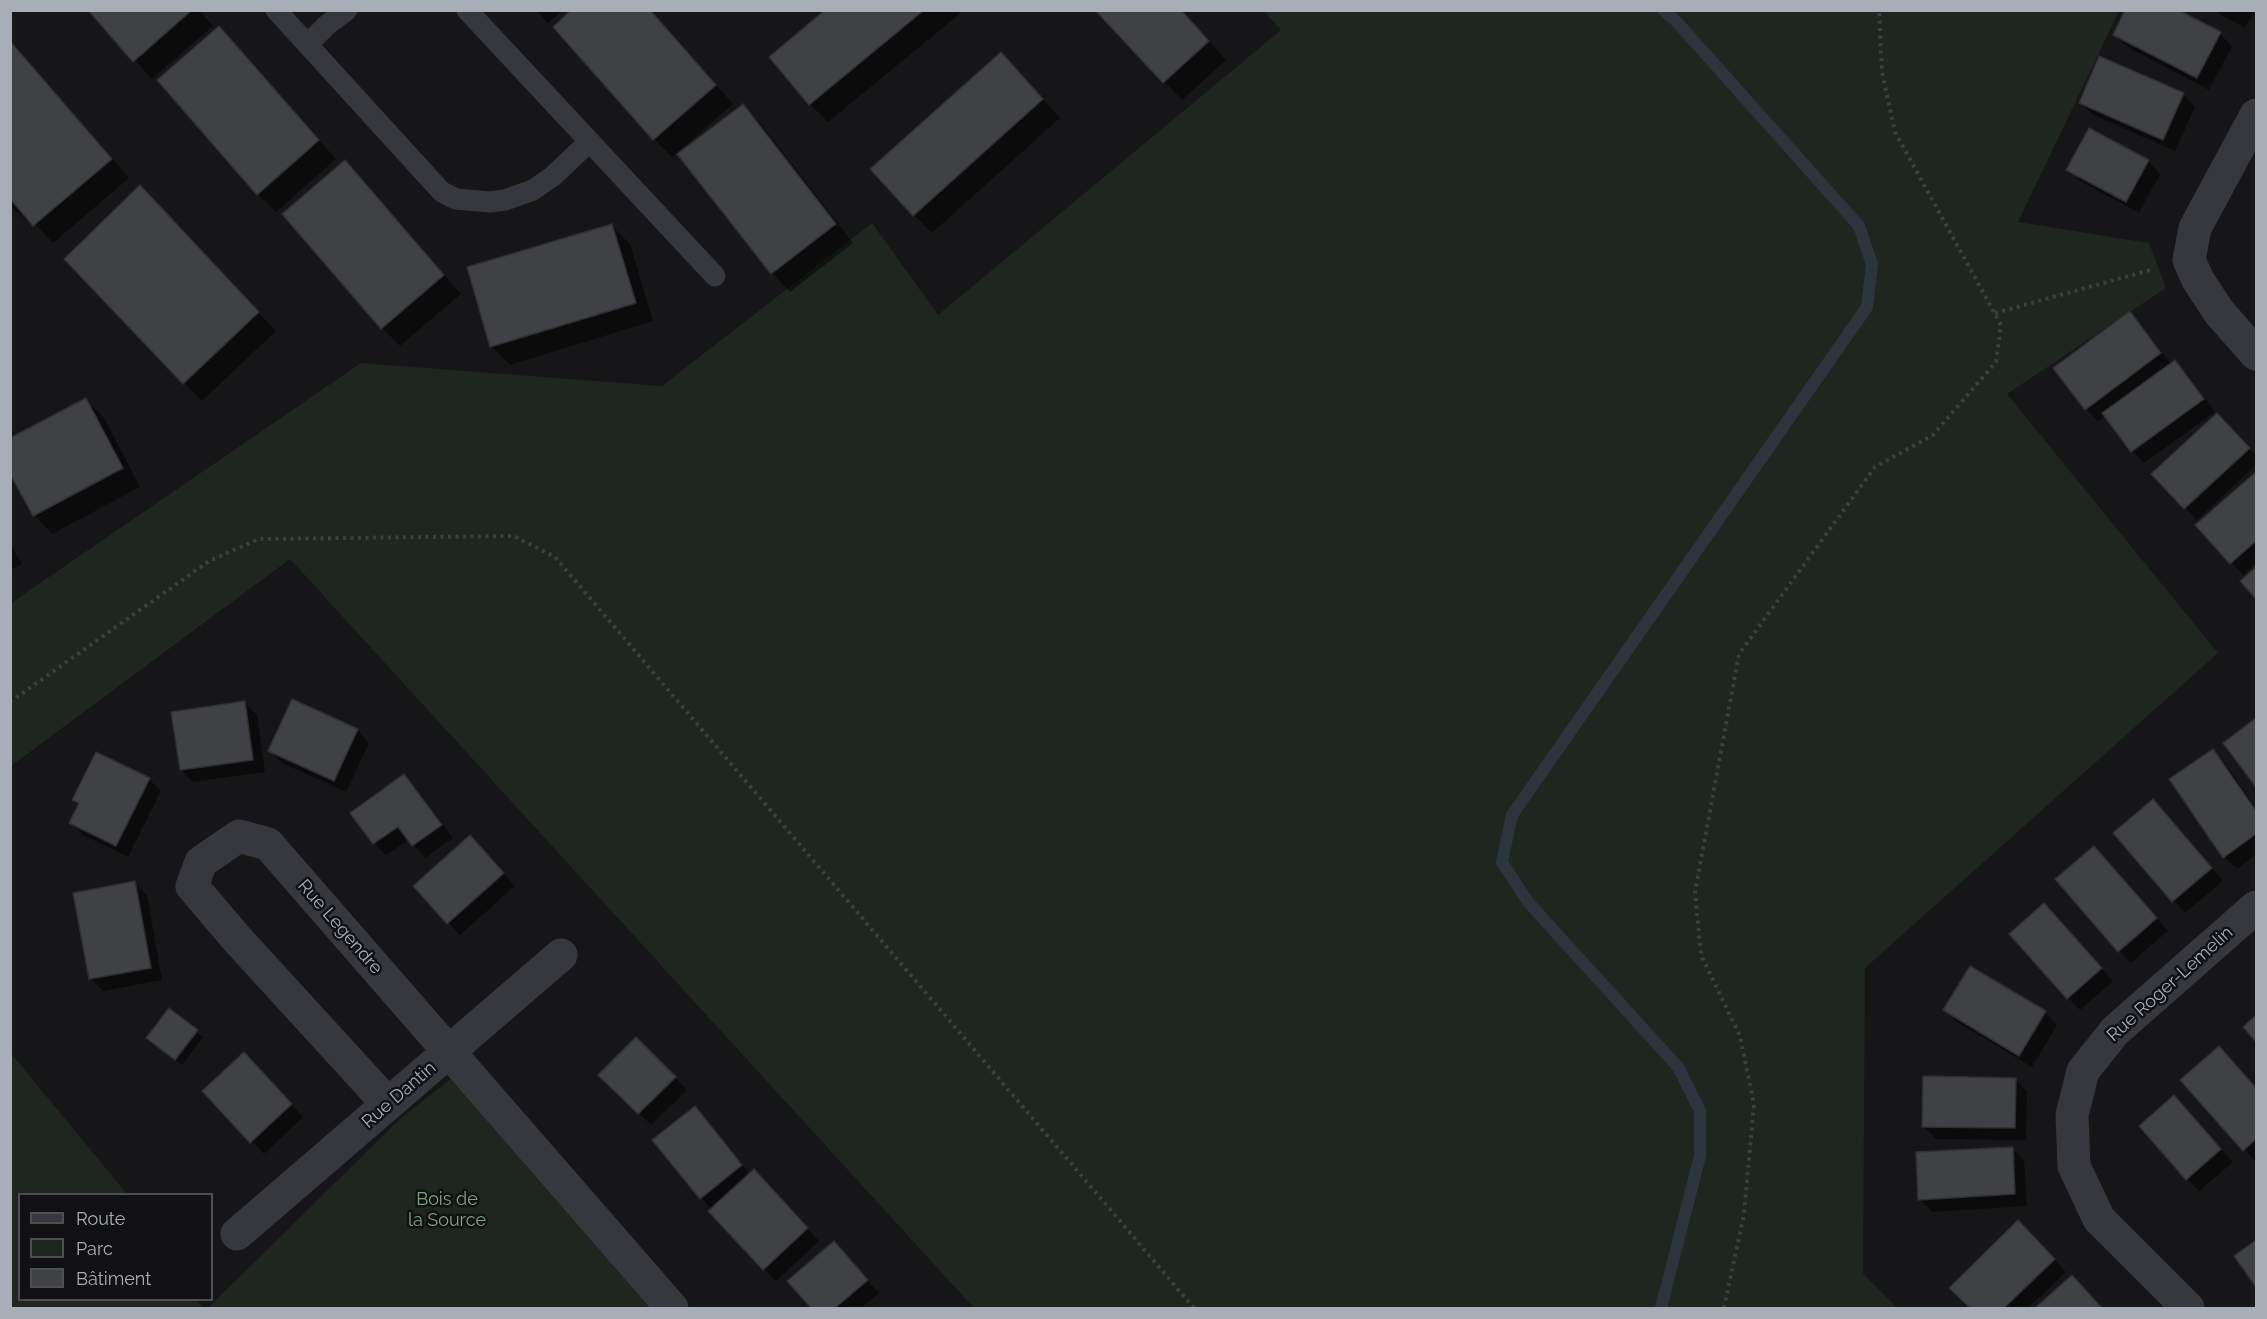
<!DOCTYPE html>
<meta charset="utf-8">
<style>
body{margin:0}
#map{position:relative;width:2267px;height:1319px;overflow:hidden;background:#161618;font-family:Raleway,sans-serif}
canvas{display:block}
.frame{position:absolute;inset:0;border:12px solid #a8adb8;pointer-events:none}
.legend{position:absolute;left:18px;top:1193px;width:195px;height:108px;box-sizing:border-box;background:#111113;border:2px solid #4d4f55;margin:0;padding:8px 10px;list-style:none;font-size:18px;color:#a8adb8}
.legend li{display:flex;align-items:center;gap:12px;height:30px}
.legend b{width:30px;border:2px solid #4d4f55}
</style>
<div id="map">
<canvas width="2267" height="1319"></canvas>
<div class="frame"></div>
<ul class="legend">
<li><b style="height:8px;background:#37383d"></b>Route</li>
<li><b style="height:16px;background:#1e261f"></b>Parc</li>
<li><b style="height:16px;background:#404145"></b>Bâtiment</li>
</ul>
</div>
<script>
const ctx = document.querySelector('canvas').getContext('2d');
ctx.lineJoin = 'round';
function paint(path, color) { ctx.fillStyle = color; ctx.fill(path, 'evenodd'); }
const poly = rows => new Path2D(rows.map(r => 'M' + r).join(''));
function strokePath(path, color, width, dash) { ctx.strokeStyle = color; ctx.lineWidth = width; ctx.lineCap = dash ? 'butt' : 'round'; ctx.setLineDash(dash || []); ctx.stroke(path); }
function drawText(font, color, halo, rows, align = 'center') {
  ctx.font = font + ' Raleway,sans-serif'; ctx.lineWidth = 5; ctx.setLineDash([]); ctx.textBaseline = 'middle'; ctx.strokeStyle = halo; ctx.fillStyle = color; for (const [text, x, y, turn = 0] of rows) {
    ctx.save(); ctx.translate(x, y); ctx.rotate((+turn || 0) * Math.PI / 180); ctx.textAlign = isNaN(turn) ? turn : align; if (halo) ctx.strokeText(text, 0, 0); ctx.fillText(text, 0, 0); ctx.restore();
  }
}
paint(poly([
 [1264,11,2119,11,2018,222,2149,243,2166,288,2007,394,2218,653,1865,968,1863,1274,1897,1308,974,1308,290,559,11,766,11,603,361,363,662,386,872,223,938,315,1281,30],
 [10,1052,127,1194,20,1194,20,1300,197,1300,203,1308,11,1308],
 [457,1074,671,1308,208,1308,400,1119]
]), '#1e261f');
paint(poly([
 [90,10,199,10,213,26,152,79],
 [536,10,563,10,548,23],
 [650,10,733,104,672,157,654,139],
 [827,10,960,10,962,12,828,122,810,104,771,57],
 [1097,10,1181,10,1226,60,1182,100],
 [2212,10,2255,10,2245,28],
 [219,28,336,159,276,212,258,194],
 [2220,34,2232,46,2209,90,2127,47,2114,35],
 [10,41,129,178,53,243,30,219,27,221,10,205],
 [1019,72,1060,118,932,233,914,215],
 [2183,94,2195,107,2175,151,2093,115,2081,103],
 [743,106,761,124,853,243,790,292,772,273],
 [2148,161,2160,174,2139,213,2080,181,2068,169],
 [345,162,363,180,461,294,400,346,382,328],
 [158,205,276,331,202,401,184,383],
 [612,226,630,244,653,321,510,365,492,347,469,268],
 [2130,313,2142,325,2172,365,2175,362,2187,374,2215,412,2144,463,2132,451,2106,416,2098,421,2086,409],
 [86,400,104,418,140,487,52,534,34,515,10,471],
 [2229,427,2256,456,2256,465,2197,520,2185,507],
 [2256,474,2256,563,2243,575,2198,525],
 [10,544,22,564,10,570],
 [245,703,257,715,265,772,193,782,181,770],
 [2256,720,2256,785,2225,743],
 [357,730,369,743,346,792,282,763,270,750],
 [2213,751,2225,763,2256,808,2256,855,2237,869,2224,857],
 [404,776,416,788,453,838,425,858,409,840,386,855,374,843],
 [149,779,161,791,128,857,83,835,71,823,80,805,74,799],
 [2165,813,2223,881,2185,913,2115,834],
 [2094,848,2168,931,2131,963,2119,951],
 [482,849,515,886,460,935,415,886],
 [134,883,147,895,162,980,103,991,91,979,75,894],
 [2056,918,2113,981,2080,1010,2068,998],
 [1970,968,2045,1012,2057,1025,2032,1067,1957,1022,1945,1010],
 [169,1010,203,1037,182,1065,153,1043],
 [636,1039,687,1090,651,1125,600,1075],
 [2219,1048,2256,1088,2256,1162,2182,1080],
 [256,1066,303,1117,264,1154,204,1091],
 [2015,1079,2027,1092,2026,1140,1936,1139,1924,1127],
 [2174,1097,2233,1162,2199,1191,2187,1179],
 [695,1108,751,1175,766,1184,819,1241,776,1281,710,1211,712,1210,701,1198],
 [2012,1148,2024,1160,2027,1206,1932,1212,1920,1199],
 [2018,1222,2066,1272,2028,1308,1972,1308,1951,1288],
 [2256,1242,2256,1285,2236,1257],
 [834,1243,879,1293,861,1308,813,1308,789,1281],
 [2072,1277,2102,1308,2038,1308]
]), '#0007');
strokePath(poly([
 [1661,1308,1700,1156,1700,1111,1678,1067,1528,902,1502,862,1512,815,1867,307,1872,264,1859,226,1677,22,1663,10]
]), '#2c353c', 12);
const building = poly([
 [88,10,192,10,133,62,88,10],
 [571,10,650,10,716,85,653,140,553,27,571,10],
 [825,10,924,10,809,105,769,57,825,10],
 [1095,10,1181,10,1209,41,1163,83,1095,10],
 [2125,10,2178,10,2221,32,2197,78,2113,35,2125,10],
 [219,26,319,140,257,195,157,80,219,26],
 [10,41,112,159,33,226,12,201,10,202,10,41],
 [1001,52,1043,99,913,216,870,169,1001,52],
 [2099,56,2184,93,2163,140,2079,103,2099,56],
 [743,104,836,224,771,274,677,154,743,104],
 [2089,128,2149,160,2126,202,2066,170,2089,128],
 [345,160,444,275,381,329,282,214,345,160],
 [140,185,259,312,183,384,64,259,140,185],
 [612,224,636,303,490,347,467,267,612,224],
 [2130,311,2161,353,2085,410,2053,368,2130,311],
 [2175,360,2204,399,2131,452,2102,413,2175,360],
 [86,398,123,468,33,516,10,474,10,438,86,398],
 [2217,413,2250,448,2184,509,2151,474,2217,413],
 [2256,472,2256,541,2230,564,2195,525,2256,472],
 [2256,567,2256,599,2240,581,2256,567],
 [292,699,358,729,334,781,268,751,292,699],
 [245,701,253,760,180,770,171,712,245,701],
 [2256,718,2256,787,2223,743,2256,718],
 [2213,749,2256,811,2256,834,2223,858,2169,779,2213,749],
 [96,752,150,778,116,846,69,823,79,803,72,800,96,752],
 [404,774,442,825,412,846,398,827,373,844,350,813,404,774],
 [2153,799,2212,868,2172,902,2113,833,2153,799],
 [470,835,504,873,447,924,413,886,470,835],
 [2094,846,2157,918,2118,952,2055,879,2094,846],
 [135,881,151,968,89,979,73,893,135,881],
 [2044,903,2102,968,2067,999,2009,934,2044,903],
 [1970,966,2046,1011,2019,1056,1943,1010,1970,966],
 [169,1008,198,1030,175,1060,146,1038,169,1008],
 [2256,1015,2256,1042,2243,1027,2256,1015],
 [636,1037,676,1077,638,1114,598,1075,636,1037],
 [2219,1046,2256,1088,2256,1139,2243,1151,2180,1080,2219,1046],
 [244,1052,292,1104,250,1143,202,1091,244,1052],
 [1923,1076,2016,1078,2015,1128,1922,1127,1923,1076],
 [2174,1095,2221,1149,2186,1180,2139,1126,2174,1095],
 [695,1106,742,1165,700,1199,652,1140,695,1106],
 [2013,1147,2015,1194,1918,1200,1916,1152,2013,1147],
 [754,1169,808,1228,763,1270,708,1211,754,1169],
 [2018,1220,2055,1259,2004,1308,1970,1308,1949,1288,2018,1220],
 [2256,1240,2256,1287,2234,1256,2256,1240],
 [834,1241,868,1280,835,1308,811,1308,787,1281,834,1241],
 [2072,1275,2102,1308,2035,1308,2072,1275]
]);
paint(building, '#404145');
strokePath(building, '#303034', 1.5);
strokePath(poly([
 [1995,313,2154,269],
 [10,702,209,561,259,539,514,536,555,557,1194,1308],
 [1724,1308,1744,1214,1754,1104,1740,1036,1701,955,1695,892,1739,654,1875,467,1933,435,1996,362,2001,325,1895,132,1882,72,1879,10]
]), '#3d3f44', 4, [3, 4.5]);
strokePath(poly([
 [276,10,430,179,442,192,456,199,490,202,505,200,533,190,553,176,589,142],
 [467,10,715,276],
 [308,44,327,25,347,10]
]), '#37383d', 21);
strokePath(poly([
 [2256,115,2195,228,2189,260,2198,280,2219,312,2256,354],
 [388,1104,237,939,192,886,201,862,239,836,268,844,672,1308],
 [237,1234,561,955],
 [2188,1308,2099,1219,2074,1166,2072,1115,2083,1071,2115,1031,2256,907]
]), '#37383d', 33);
drawText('18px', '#a8adb8', '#111113', [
 ["Rue Legendre",340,927,49],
 ["Rue Roger-Lemelin",2170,984,-42],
 ["Rue Dantin",399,1095,-41]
]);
drawText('18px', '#7fa381', '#111113', [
 ["Bois de",447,1200],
 ["la Source",447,1221]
]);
</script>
